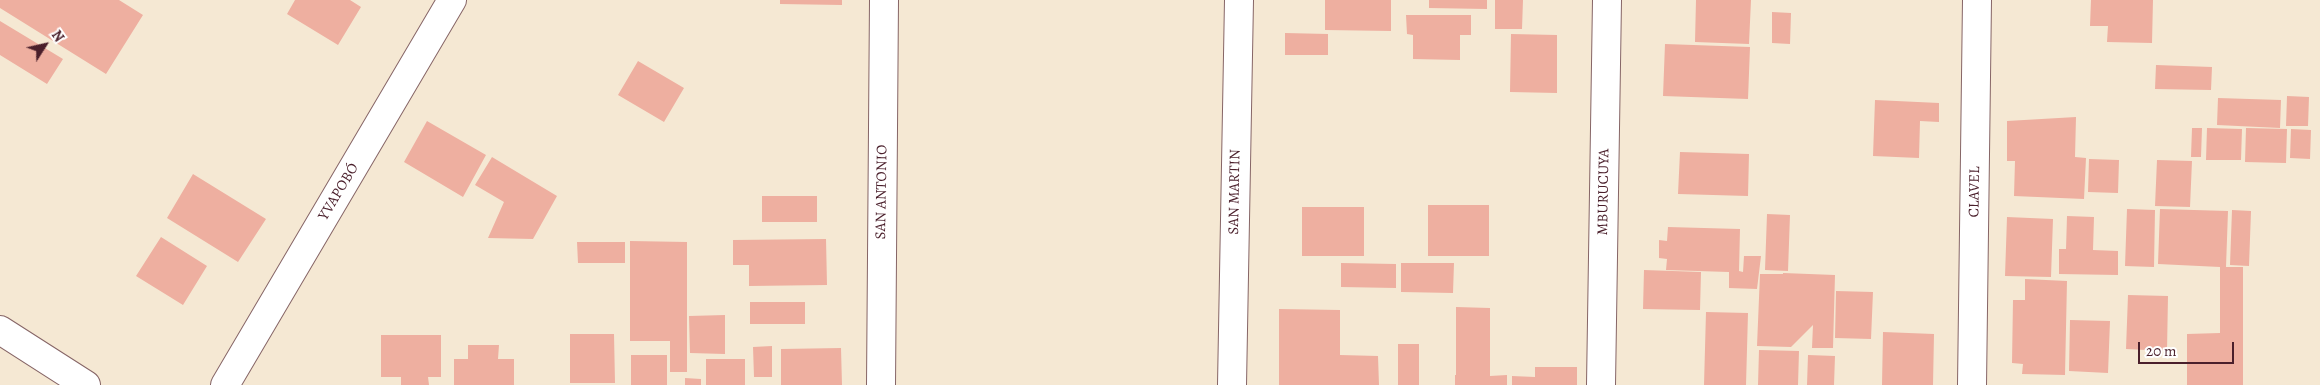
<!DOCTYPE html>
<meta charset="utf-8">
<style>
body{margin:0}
#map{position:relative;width:2320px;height:385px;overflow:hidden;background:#f5e8d3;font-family:Alegreya,serif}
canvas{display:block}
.north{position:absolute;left:20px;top:20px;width:50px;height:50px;-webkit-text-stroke:4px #fff;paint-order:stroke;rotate:55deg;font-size:14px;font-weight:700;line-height:20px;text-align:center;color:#4a1f2b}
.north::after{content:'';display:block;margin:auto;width:18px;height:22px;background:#4a1f2b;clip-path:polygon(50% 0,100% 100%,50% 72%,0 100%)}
.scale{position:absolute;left:2138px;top:342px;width:96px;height:22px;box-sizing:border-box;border:2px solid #4a1f2b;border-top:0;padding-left:6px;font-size:15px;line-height:18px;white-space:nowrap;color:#4a1f2b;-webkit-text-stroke:4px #fff;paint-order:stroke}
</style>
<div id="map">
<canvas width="2320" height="385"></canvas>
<div class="north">N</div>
<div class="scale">20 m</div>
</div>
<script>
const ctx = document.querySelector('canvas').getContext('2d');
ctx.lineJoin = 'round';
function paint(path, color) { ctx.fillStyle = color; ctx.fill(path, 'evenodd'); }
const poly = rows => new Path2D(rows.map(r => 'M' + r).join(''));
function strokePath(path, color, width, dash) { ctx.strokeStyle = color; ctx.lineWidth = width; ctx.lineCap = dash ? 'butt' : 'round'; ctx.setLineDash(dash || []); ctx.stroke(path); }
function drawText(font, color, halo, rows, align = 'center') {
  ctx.font = font + ' Alegreya,serif'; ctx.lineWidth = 4; ctx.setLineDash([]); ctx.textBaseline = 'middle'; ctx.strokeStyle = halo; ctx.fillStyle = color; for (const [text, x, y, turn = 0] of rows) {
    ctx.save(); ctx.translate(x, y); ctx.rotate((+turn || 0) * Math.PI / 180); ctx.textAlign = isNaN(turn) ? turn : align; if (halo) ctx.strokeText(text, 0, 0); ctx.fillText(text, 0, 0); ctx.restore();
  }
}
paint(poly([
 [0,0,119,0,143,15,106,74,0,8],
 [295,0,350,0,361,7,338,45,287,14],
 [780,0,842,0,842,5,780,4],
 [1325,0,1391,0,1391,31,1325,30],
 [1429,0,1487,0,1487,9,1429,8],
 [1495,0,1523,0,1522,29,1495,29],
 [1696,0,1751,0,1749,44,1695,42],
 [2091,0,2153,0,2152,43,2107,42,2108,26,2090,26],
 [1772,12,1791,13,1790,44,1772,43],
 [1406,15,1471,15,1471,35,1460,35,1460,60,1413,59,1413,35,1407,34],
 [0,21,63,59,47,84,0,55],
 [1285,33,1328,34,1328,55,1285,55],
 [1511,34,1557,35,1557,93,1510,92],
 [1665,44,1750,47,1748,99,1663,96],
 [638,61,684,88,664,122,618,95],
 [2156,65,2212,67,2211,90,2155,89],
 [2287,96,2309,97,2308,126,2286,126],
 [2218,98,2281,100,2280,128,2217,125],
 [1875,100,1939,103,1939,122,1920,121,1919,158,1873,156],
 [2076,117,2075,157,2086,158,2084,199,2014,196,2015,161,2007,161,2007,121],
 [427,121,486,155,463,197,404,162],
 [2192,128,2202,128,2201,157,2191,157],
 [2207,128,2242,129,2241,160,2206,160],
 [2246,128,2287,129,2286,163,2245,162],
 [2291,129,2311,130,2310,159,2290,158],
 [1680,152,1749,154,1748,196,1678,194],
 [492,157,557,196,533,239,488,238,504,202,475,185],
 [2089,159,2119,160,2118,193,2088,192],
 [2157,160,2192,161,2190,207,2155,206],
 [193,174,266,219,238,262,167,218],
 [762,196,817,196,817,222,762,222],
 [1428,205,1489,205,1489,256,1428,256],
 [1302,207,1364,207,1364,256,1302,256],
 [2127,209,2155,210,2154,267,2125,266],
 [2160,209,2228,211,2226,267,2243,267,2243,385,2187,385,2187,334,2220,333,2220,267,2158,264],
 [2232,210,2251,211,2249,266,2230,265],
 [1767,214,1790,215,1788,271,1765,270],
 [2067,216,2094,217,2093,250,2118,251,2118,275,2059,274,2059,249,2066,249],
 [2007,217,2053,219,2051,277,2005,276],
 [1668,227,1740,229,1739,271,1743,272,1744,256,1761,256,1757,289,1729,288,1729,272,1666,270,1667,259,1659,258,1659,240,1667,241],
 [161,237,207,266,183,305,136,276],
 [826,239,827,285,749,286,749,265,733,265,733,240],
 [630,241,687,242,687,372,670,372,670,341,630,341],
 [577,242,625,242,625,263,578,263],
 [1341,263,1396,264,1396,288,1341,287],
 [1401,263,1454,263,1453,293,1401,292],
 [1644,270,1701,272,1700,310,1643,309],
 [1783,273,1835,275,1833,348,1812,348,1813,325,1791,347,1757,346,1760,274,1783,274],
 [2025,279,2067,281,2065,375,2022,374,2023,364,2012,363,2013,300,2025,300],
 [1836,291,1873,292,1871,339,1835,338],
 [2128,295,2168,296,2167,351,2126,349],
 [750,302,805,302,805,324,750,324],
 [1456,307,1490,308,1490,376,1507,375,1507,385,1455,385,1455,375,1456,375],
 [1279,309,1340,310,1340,355,1378,356,1379,385,1279,385],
 [1706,312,1748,313,1746,385,1704,385],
 [725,315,725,354,690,353,689,316],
 [2070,320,2110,321,2108,373,2069,371],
 [1883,332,1934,334,1933,385,1882,385],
 [570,334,614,334,615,383,570,383],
 [381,335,441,335,441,377,428,377,429,385,401,385,401,377,381,377],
 [1398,344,1419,344,1419,385,1398,385],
 [468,345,499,345,498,359,514,359,514,385,454,385,454,359,468,359],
 [772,346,772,377,754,377,753,347],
 [841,348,842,385,781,385,781,349],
 [1759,350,1799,351,1798,385,1758,385],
 [631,355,667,355,667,385,631,385],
 [1808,355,1835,356,1834,385,1807,385],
 [706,359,745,359,745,385,706,385],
 [1535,367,1577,367,1577,385,1512,385,1512,376,1535,377],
 [685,378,701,379,701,385,685,385]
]), '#eeafa0');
const street = poly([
 [225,385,452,0],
 [881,385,884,0],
 [1232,385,1239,0],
 [1601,385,1607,0],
 [1972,385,1977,0]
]);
const secondary = poly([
 [0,330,86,385]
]);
strokePath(street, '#866566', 30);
strokePath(secondary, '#866566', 30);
strokePath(street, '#fff', 28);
strokePath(secondary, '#fff', 28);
drawText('15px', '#4a1f2b', '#fff', [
 ["YVAPOBÓ",339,192,-59],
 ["SAN ANTONIO",882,192,-89],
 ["SAN MARTIN",1235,192,-89],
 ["MBURUCUYA",1604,192,-89],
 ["CLAVEL",1975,192,-89]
]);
</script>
